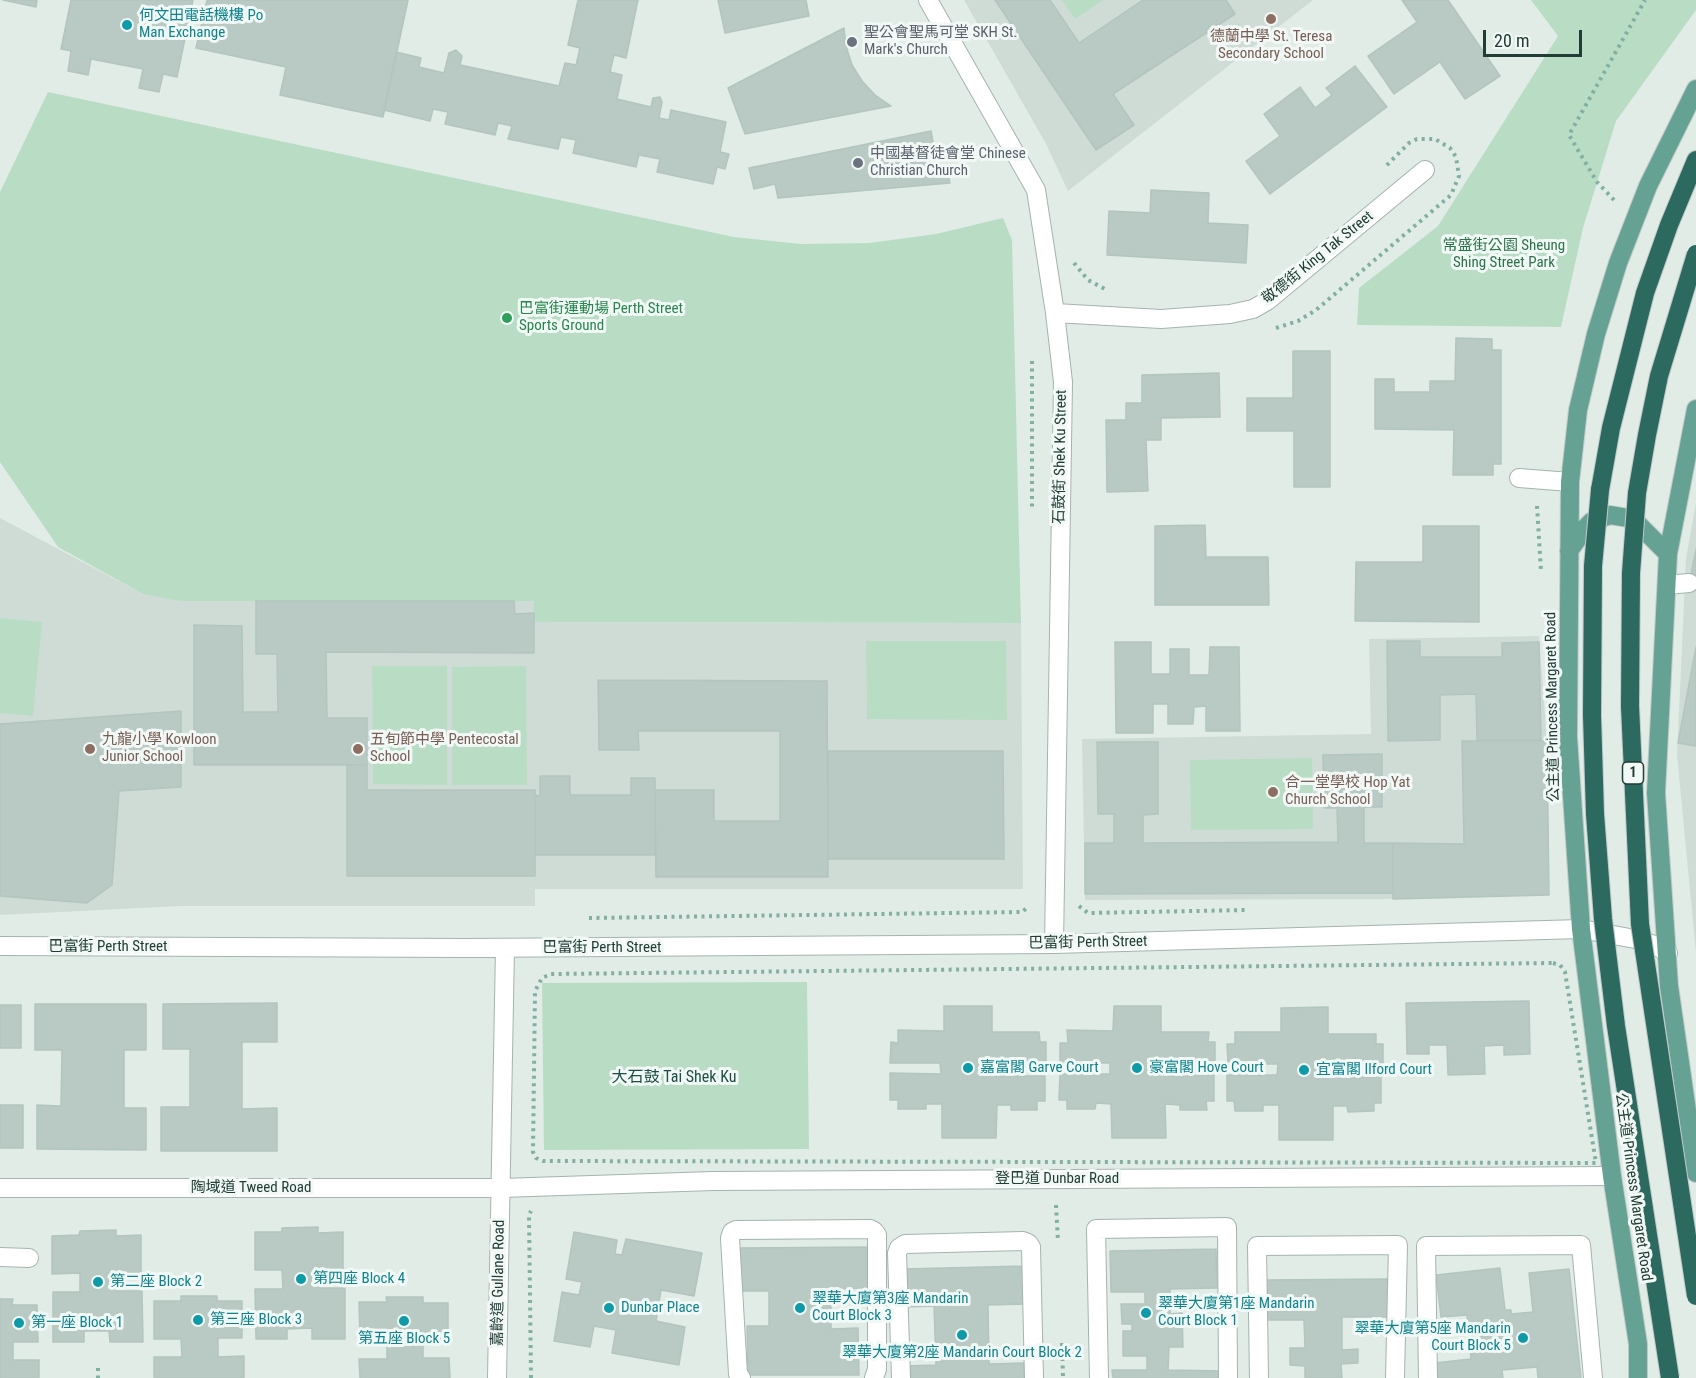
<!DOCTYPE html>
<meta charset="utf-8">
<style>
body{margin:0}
#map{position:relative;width:1696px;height:1378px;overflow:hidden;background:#e1ece7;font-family:"Roboto Condensed",sans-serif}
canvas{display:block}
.scale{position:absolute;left:1483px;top:30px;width:99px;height:27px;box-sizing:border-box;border:3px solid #213d36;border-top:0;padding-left:8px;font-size:18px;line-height:21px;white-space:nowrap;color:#213d36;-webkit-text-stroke:4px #f1f8f5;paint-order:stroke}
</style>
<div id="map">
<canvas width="1696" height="1378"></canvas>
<div class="scale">20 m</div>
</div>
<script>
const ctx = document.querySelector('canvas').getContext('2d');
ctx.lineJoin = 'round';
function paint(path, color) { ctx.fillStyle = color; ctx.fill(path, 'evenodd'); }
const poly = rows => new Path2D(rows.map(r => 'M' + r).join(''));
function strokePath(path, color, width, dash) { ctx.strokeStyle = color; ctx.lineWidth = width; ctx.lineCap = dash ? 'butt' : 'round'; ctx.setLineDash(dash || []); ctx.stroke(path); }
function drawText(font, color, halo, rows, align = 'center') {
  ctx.font = font + ' "Roboto Condensed","Noto Sans TC",sans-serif'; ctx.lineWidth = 6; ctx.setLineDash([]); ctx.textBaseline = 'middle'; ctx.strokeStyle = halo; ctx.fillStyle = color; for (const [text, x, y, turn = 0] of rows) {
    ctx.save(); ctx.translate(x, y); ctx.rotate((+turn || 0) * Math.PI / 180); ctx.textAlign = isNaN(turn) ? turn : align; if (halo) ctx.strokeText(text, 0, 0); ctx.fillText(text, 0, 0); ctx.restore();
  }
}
paint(poly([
 [964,0,1313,0,1068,191,1046,144],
 [1696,503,1696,953,1677,755,1686,558],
 [0,518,143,594,534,601,535,622,1021,623,1023,889,535,889,535,906,181,906,0,915],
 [1539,636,1547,741,1463,741,1464,844,1393,843,1393,899,1085,900,1082,739,1371,734,1369,639]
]), '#cfdcd6');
paint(poly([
 [1062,0,1103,0,1075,19],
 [1531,0,1696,0,1696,10,1616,121,1583,228,1561,327,1357,325,1359,288,1438,226,1558,36],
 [48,92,734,237,801,244,869,243,936,234,1003,218,1012,240,1021,623,534,622,534,601,180,601,143,594,58,547,0,462,0,192],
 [0,618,42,622,33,716,0,713],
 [866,641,1006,641,1007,720,867,719],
 [372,666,447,666,447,785,373,784],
 [526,666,527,785,452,785,452,667],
 [1312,758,1313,829,1191,830,1190,760],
 [807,982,809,1149,544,1150,542,983]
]), '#b9ddc4');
const building = poly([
 [3,0,37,0,36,7,3,0],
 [71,0,193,0,177,77,163,74,159,92,139,88,143,69,91,59,88,75,68,71,71,51,61,49,71,0],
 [207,0,408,0,383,117,280,95,286,67,196,48,207,0],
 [578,0,638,0,626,58,614,55,610,72,622,75,617,99,651,107,653,98,660,97,662,102,659,118,669,120,671,110,726,122,720,152,729,154,725,169,717,167,713,184,657,172,660,159,639,155,636,167,573,153,576,140,561,137,558,149,508,139,512,126,498,123,495,135,445,124,448,112,433,109,430,121,384,110,396,52,421,58,419,67,444,73,449,53,456,50,462,56,460,65,559,86,565,63,576,65,580,48,568,45,578,0],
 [718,0,806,0,809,16,725,33,718,0],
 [995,0,1050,0,1079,43,1143,0,1226,0,1235,14,1113,94,1134,125,1096,150,995,0],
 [1402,0,1448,0,1500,76,1465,99,1440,62,1394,94,1368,56,1417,22,1402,0],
 [844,28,846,46,852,65,862,81,875,95,891,106,745,134,728,88,844,28],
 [1355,66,1387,107,1270,194,1246,161,1280,136,1264,114,1300,87,1315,108,1332,95,1326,88,1355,66],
 [931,131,938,169,946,167,950,183,778,198,775,184,754,189,749,168,931,131],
 [1151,190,1209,193,1208,223,1248,225,1246,263,1107,255,1109,211,1150,213,1151,190],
 [1456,338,1492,339,1492,350,1501,350,1501,464,1493,464,1493,475,1453,475,1454,430,1375,429,1375,379,1394,379,1394,392,1430,392,1430,381,1455,381,1456,338],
 [1293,351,1330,351,1330,487,1294,487,1294,431,1247,431,1247,398,1293,398,1293,351],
 [1219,373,1220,417,1161,418,1161,440,1146,440,1148,491,1107,492,1106,420,1126,420,1126,403,1142,403,1142,375,1219,373],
 [1205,525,1206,557,1268,557,1269,605,1155,605,1155,526,1205,525],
 [1423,526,1479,526,1479,622,1355,621,1356,562,1423,562,1423,526],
 [1696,549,1696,575,1691,575,1696,549],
 [256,601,514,601,515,614,534,613,534,653,326,652,327,718,367,718,367,765,194,765,194,625,242,626,243,712,278,712,277,654,256,654,256,601],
 [1387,641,1420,641,1420,657,1502,657,1502,643,1539,642,1541,740,1477,740,1476,694,1440,695,1440,740,1388,741,1387,641],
 [1115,642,1151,642,1151,674,1170,674,1170,649,1189,649,1189,675,1209,675,1210,647,1239,647,1240,731,1206,731,1206,706,1194,707,1193,724,1168,724,1168,704,1153,704,1153,733,1116,733,1115,642],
 [1696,647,1696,746,1678,743,1696,647],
 [598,680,827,681,828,877,656,877,655,790,714,790,714,821,780,821,780,731,638,731,639,750,599,750,598,680],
 [181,711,181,787,119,791,112,885,87,903,0,896,0,724,181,711],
 [1462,741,1547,741,1549,895,1393,899,1393,843,1464,844,1462,741],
 [1097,742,1158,742,1158,814,1143,815,1143,843,1338,842,1337,808,1324,808,1323,755,1382,754,1382,807,1364,807,1364,843,1393,843,1393,893,1085,894,1085,843,1114,843,1114,814,1098,814,1097,742],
 [828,751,1003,751,1004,859,828,859,828,751],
 [347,765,367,765,367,790,535,790,535,876,347,876,347,765],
 [540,776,570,776,570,795,631,795,631,778,655,778,655,855,535,855,535,795,540,796,540,776],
 [1529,1001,1530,1054,1504,1055,1504,1045,1484,1046,1485,1074,1448,1075,1447,1045,1429,1045,1429,1054,1407,1054,1406,1003,1529,1001],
 [277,1003,277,1042,242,1042,242,1109,277,1108,277,1151,161,1151,161,1107,190,1107,190,1049,163,1049,163,1004,277,1003],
 [35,1004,146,1004,146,1050,124,1050,124,1108,146,1108,146,1150,37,1149,37,1105,61,1106,62,1050,35,1050,35,1004],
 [0,1005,21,1005,21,1048,0,1048,0,1005],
 [944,1006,992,1006,992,1032,1039,1032,1040,1042,1046,1042,1046,1061,995,1061,995,1076,1045,1076,1045,1101,1037,1101,1037,1110,1011,1110,1011,1105,997,1105,996,1138,942,1138,942,1104,926,1104,926,1109,898,1109,898,1100,890,1100,890,1073,941,1074,940,1063,890,1063,891,1042,898,1043,898,1030,944,1031,944,1006],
 [1114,1006,1161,1006,1161,1032,1209,1032,1208,1042,1215,1042,1215,1061,1164,1061,1164,1076,1214,1075,1214,1101,1206,1101,1207,1110,1180,1110,1180,1105,1165,1104,1166,1138,1112,1138,1111,1104,1096,1103,1095,1109,1067,1109,1067,1100,1059,1100,1060,1074,1110,1074,1110,1063,1060,1063,1060,1043,1068,1043,1067,1030,1113,1031,1114,1006],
 [1328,1007,1328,1034,1376,1034,1376,1044,1383,1044,1383,1063,1331,1063,1332,1077,1381,1077,1381,1103,1374,1103,1374,1111,1348,1112,1347,1106,1333,1106,1333,1140,1279,1140,1279,1105,1263,1105,1263,1111,1235,1111,1234,1101,1227,1101,1227,1075,1277,1075,1278,1064,1228,1064,1227,1044,1235,1044,1235,1032,1281,1032,1281,1008,1328,1007],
 [0,1105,23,1105,23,1148,0,1148,0,1105],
 [318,1227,318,1233,343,1232,343,1270,318,1270,319,1288,345,1288,345,1339,312,1339,312,1328,287,1329,287,1339,256,1339,255,1289,283,1289,282,1270,255,1270,255,1232,282,1232,282,1228,318,1227],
 [116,1230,116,1236,141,1235,141,1273,116,1273,117,1291,142,1291,143,1342,110,1342,109,1331,84,1331,84,1342,53,1342,53,1292,80,1292,80,1273,52,1274,52,1236,79,1235,80,1231,116,1230],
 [574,1232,617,1240,615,1254,622,1255,626,1239,702,1253,694,1296,661,1290,656,1321,685,1327,679,1365,612,1353,616,1330,594,1326,590,1347,554,1341,562,1292,579,1295,582,1282,566,1279,574,1232],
 [872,1247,872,1288,831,1289,831,1329,858,1328,859,1375,748,1375,747,1326,769,1326,769,1291,738,1291,737,1248,872,1247],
 [1216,1249,1217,1288,1170,1289,1170,1314,1182,1313,1183,1347,1169,1347,1168,1370,1222,1371,1223,1378,1113,1378,1112,1370,1147,1370,1147,1356,1123,1356,1123,1331,1132,1331,1132,1324,1122,1324,1121,1304,1145,1304,1145,1292,1111,1292,1110,1251,1216,1249],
 [1025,1266,1027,1304,988,1305,989,1364,1024,1363,1024,1378,907,1378,906,1366,936,1365,934,1306,905,1307,904,1269,1025,1266],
 [1500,1268,1505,1310,1511,1310,1511,1314,1533,1312,1529,1273,1569,1269,1581,1378,1538,1378,1537,1367,1502,1370,1503,1378,1435,1378,1434,1363,1471,1359,1467,1315,1441,1317,1436,1275,1500,1268],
 [1390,1279,1390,1317,1342,1317,1342,1350,1358,1349,1358,1363,1341,1364,1342,1378,1305,1378,1305,1366,1290,1365,1290,1348,1305,1348,1304,1320,1262,1320,1262,1280,1390,1279],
 [181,1296,217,1296,217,1301,242,1301,242,1338,218,1338,218,1357,244,1356,244,1378,154,1378,154,1357,182,1357,181,1339,154,1339,154,1301,181,1301,181,1296],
 [386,1297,423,1297,423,1303,448,1303,448,1340,423,1340,423,1358,449,1358,450,1378,360,1378,359,1359,387,1359,387,1340,360,1340,359,1302,387,1302,386,1297],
 [0,1299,13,1299,12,1305,37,1305,38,1342,13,1342,13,1360,39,1360,39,1378,0,1378,0,1299]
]);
paint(building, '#b9c9c3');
strokePath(building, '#b3c5bf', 1.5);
const lane = poly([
 [1519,478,1570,482],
 [1667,585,1689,583],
 [0,1257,29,1258],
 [741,1378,738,1374,730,1238,732,1232,736,1230,870,1229,874,1231,877,1235,877,1369,874,1378],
 [901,1378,897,1253,899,1248,905,1244,1023,1241,1028,1243,1031,1247,1034,1378],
 [1099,1378,1096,1229,1227,1227,1228,1378],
 [1259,1378,1257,1246,1398,1245,1395,1378],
 [1428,1378,1426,1246,1581,1245,1593,1378]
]);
const street = poly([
 [928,0,1036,190,1055,313,1063,382,1054,944],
 [1055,313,1161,319,1230,314,1253,309,1267,301,1425,170],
 [0,946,465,948,1054,944,1581,929,1635,939,1655,945,1668,953],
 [0,1188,501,1188,713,1181,1612,1176],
 [497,1378,505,948]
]);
const primary = poly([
 [1696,409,1668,554,1656,793,1669,986,1696,1173],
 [1569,551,1586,527,1591,522,1610,515,1628,518,1639,525,1668,554],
 [1638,1378,1638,1344,1612,1176,1581,929,1568,737,1570,482,1578,410,1596,334,1618,263,1648,186,1696,89]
]);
const highway = poly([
 [1600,490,1611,428,1645,293,1669,225,1696,160]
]);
strokePath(lane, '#a4b4ae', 20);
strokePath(street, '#a4b4ae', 20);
strokePath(primary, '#c1c9c7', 20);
strokePath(highway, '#c1c9c7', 20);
strokePath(poly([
 [1614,200,1597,182,1569,135,1645,0],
 [1074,263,1088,280,1105,289],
 [1276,328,1298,321,1316,310,1451,195,1459,176,1456,157,1450,148,1435,139,1417,139,1409,143,1386,166],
 [1032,361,1032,510],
 [1537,506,1541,571],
 [1079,906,1088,913,1247,910],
 [589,918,1022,912,1029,906],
 [1553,963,1560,965,1565,972,1596,1163,543,1161,536,1158,533,1152,535,991,542,978,551,974,1553,963],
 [1056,1205,1058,1242],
 [1062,1343,1063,1378],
 [98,1368,98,1378],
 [531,1378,529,1215,531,1211]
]), '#81b0a3', 4, [3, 4.5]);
strokePath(lane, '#fff', 18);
strokePath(street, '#fff', 18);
strokePath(primary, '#65a294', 18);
strokePath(highway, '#2c695f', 18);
const highwayBridge = poly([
 [1696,254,1659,376,1647,435,1637,493,1631,573,1630,706,1640,924,1696,1296],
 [1600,490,1593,566,1592,715,1595,814,1603,919,1616,1026,1670,1378]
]);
strokePath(highwayBridge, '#c1c9c7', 20, []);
strokePath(highwayBridge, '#2c695f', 18);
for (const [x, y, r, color] of [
 [1271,19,6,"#8d6e63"],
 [127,25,6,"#0f9aa8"],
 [852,42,6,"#6b7280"],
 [858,163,6,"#6b7280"],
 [507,318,6,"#2e9e5b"],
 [90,749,6,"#8d6e63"],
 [358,749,6,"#8d6e63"],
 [1273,792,6,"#8d6e63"],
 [968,1068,6,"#0f9aa8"],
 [1137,1068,6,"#0f9aa8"],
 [1304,1070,6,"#0f9aa8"],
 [301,1279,6,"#0f9aa8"],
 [98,1282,6,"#0f9aa8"],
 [609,1308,6,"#0f9aa8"],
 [800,1308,6,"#0f9aa8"],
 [1146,1313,6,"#0f9aa8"],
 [198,1320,6,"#0f9aa8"],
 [404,1321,6,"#0f9aa8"],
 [19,1323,6,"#0f9aa8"],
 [962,1335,6,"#0f9aa8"],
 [1523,1338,6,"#0f9aa8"]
]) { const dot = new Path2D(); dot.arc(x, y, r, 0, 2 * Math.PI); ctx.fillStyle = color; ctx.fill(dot); strokePath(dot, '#f1f8f5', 2); }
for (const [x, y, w] of [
 [1633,773,21]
]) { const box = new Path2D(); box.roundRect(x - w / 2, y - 11, w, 22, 4.5); ctx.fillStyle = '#f1f8f5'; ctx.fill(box); strokePath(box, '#213d36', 1.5); }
drawText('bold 14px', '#213d36', null, [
 ["1",1633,773]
]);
drawText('15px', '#0d838f', '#f1f8f5', [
 ["何文田電話機樓 Po",139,16],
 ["Man Exchange",139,33],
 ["嘉富閣 Garve Court",980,1068],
 ["豪富閣 Hove Court",1149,1068],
 ["宜富閣 Ilford Court",1316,1070],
 ["第四座 Block 4",313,1279],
 ["第二座 Block 2",110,1282],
 ["翠華大廈第3座 Mandarin",812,1299],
 ["Court Block 3",812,1316],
 ["翠華大廈第1座 Mandarin",1158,1304],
 ["Court Block 1",1158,1321],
 ["Dunbar Place",621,1308],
 ["第三座 Block 3",210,1320],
 ["第一座 Block 1",31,1323],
 ["翠華大廈第5座 Mandarin",1511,1329,"right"],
 ["Court Block 5",1511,1346,"right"],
 ["第五座 Block 5",404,1339,"center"],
 ["翠華大廈第2座 Mandarin Court Block 2",962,1353,"center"]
], 'left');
drawText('15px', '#5b616d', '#f1f8f5', [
 ["聖公會聖馬可堂 SKH St.",864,33],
 ["Mark's Church",864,50],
 ["中國基督徒會堂 Chinese",870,154],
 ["Christian Church",870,171]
], 'left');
drawText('15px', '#785e54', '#f1f8f5', [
 ["德蘭中學 St. Teresa",1271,37,"center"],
 ["Secondary School",1271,54,"center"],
 ["九龍小學 Kowloon",102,740],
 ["Junior School",102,757],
 ["五旬節中學 Pentecostal",370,740],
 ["School",370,757],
 ["合一堂學校 Hop Yat",1285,783],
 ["Church School",1285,800]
], 'left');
drawText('15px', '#2b744a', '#f1f8f5', [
 ["常盛街公園 Sheung",1504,246],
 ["Shing Street Park",1504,263]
]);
drawText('15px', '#213d36', '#f1f8f5', [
 ["敬德街 King Tak Street",1318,258,-39],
 ["石鼓街 Shek Ku Street",1061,457,-89],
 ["公主道 Princess Margaret Road",1553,707,-91],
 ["巴富街 Perth Street",1088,943,-1],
 ["巴富街 Perth Street",108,947],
 ["巴富街 Perth Street",602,948],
 ["登巴道 Dunbar Road",1057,1179],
 ["公主道 Princess Margaret Road",1633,1187,82],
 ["陶域道 Tweed Road",251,1188],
 ["嘉齡道 Gullane Road",499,1283,-89]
]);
drawText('15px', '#27864d', '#f1f8f5', [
 ["巴富街運動場 Perth Street",519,309],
 ["Sports Ground",519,326]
], 'left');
drawText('16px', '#1d4f45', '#f1f8f5', [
 ["大石鼓 Tai Shek Ku",674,1078]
]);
</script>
